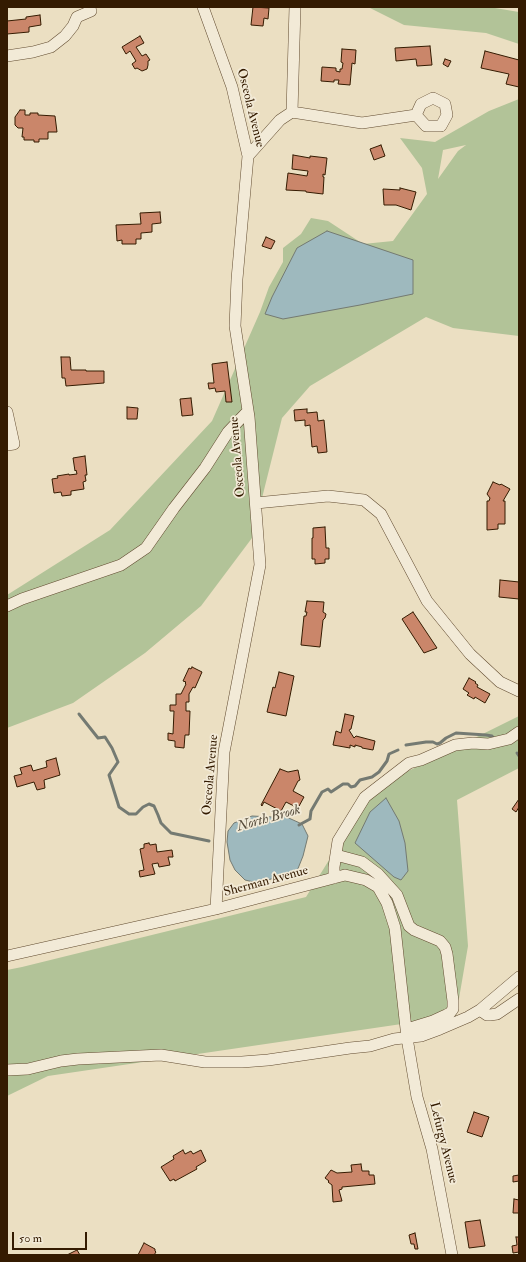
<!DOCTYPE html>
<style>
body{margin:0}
#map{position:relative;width:526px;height:1262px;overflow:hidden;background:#ebdfc2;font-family:"IM FELL Double Pica",serif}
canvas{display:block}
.frame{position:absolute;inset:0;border:8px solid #341b01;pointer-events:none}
.scale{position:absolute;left:12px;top:1232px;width:75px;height:18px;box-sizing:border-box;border:2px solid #341b01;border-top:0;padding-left:5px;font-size:12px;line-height:14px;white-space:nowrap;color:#341b01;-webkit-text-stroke:3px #f2ead7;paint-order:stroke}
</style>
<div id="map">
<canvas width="526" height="1262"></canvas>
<div class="frame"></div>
<div class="scale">50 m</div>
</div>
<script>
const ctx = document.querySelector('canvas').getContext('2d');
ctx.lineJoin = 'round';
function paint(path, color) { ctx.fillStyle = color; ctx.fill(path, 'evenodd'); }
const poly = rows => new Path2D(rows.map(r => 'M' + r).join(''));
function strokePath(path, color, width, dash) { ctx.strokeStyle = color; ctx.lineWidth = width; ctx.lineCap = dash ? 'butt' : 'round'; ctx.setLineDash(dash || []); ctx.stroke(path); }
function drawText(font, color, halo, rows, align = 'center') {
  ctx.font = font + ' "IM FELL Double Pica",serif'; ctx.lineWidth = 3.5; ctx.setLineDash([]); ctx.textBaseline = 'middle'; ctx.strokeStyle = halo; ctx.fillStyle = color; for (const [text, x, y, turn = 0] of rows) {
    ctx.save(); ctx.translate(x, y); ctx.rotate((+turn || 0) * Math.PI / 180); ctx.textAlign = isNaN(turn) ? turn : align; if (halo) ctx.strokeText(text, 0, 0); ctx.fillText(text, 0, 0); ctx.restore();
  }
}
paint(poly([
 [371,7,489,7,519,12,519,44,486,33,404,25,370,8],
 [519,99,519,336,453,328,426,317,310,386,282,418,252,538,201,606,145,653,73,703,7,728,7,595,110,530,212,421,260,312,269,287,283,262,283,248,301,234,311,218,328,221,363,244,393,241,427,194,422,168,400,138,435,142,489,111],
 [466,145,458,151,438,179,443,150],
 [519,716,519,768,457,800,468,946,456,1016,48,1076,7,1096,7,970,22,967,306,897,374,788]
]), '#b2c398');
const water = poly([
 [327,231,413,260,413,294,360,305,283,319,265,314,272,297,297,248,327,231],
 [386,798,399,821,405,843,408,871,401,880,394,877,355,843,370,812,386,798],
 [282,815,302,824,308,836,303,856,297,871,258,883,245,880,235,870,230,860,227,842,228,831,234,823,252,816,272,817,282,815]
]);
paint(water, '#9eb9be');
strokePath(water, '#747a72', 1);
strokePath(poly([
 [79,714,98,738,105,737,112,748,118,762,109,775,119,807,129,814,136,814,143,807,149,804,154,806,158,815,161,823,171,833,209,841],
 [406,745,426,742,433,742,437,744,440,743,446,738,456,733,486,735,492,736,494,739],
 [517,753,519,756],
 [299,825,310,819,311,811,322,792,328,789,331,792,343,784,348,784,351,787,355,786,360,780,372,777,379,772,387,761,389,754,398,750]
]), '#747a72', 3);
const building = poly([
 [253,7,269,8,268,19,264,18,263,26,251,25,253,7],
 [40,15,41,25,29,27,29,32,7,34,7,21,26,19,26,17,40,15],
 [140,36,144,43,136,47,142,56,146,54,150,60,148,61,148,65,147,69,142,71,137,68,135,69,132,64,136,61,130,51,126,54,122,47,140,36],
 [430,46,432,65,417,66,416,59,396,61,395,48,430,46],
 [342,49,356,50,355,64,352,63,350,85,338,84,339,80,334,80,334,82,321,81,322,67,336,68,336,71,340,72,340,69,342,69,343,63,341,62,342,49],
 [485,51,519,60,519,87,506,84,509,74,481,68,485,51],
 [445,59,451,61,448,67,443,64,445,59],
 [20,110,25,110,25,115,30,115,30,113,38,113,38,115,55,116,57,132,48,132,48,139,39,139,39,142,34,142,34,140,24,140,24,137,22,137,23,128,18,128,15,125,15,117,20,110],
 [381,145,385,156,374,160,370,149,381,145],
 [293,155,310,158,310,156,327,158,325,175,323,174,323,177,324,177,323,194,306,192,306,191,286,190,288,173,307,176,308,171,292,169,293,155],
 [400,188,416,192,411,210,396,205,384,205,383,189,400,190,400,188],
 [160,212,161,223,152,224,152,232,141,233,141,239,136,239,136,244,122,244,122,240,117,241,116,225,141,224,140,213,160,212],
 [266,237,275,241,271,249,262,246,266,237],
 [61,357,70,357,71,370,86,370,86,371,104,371,104,383,66,386,65,378,62,378,61,357],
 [227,362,232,402,226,402,225,391,216,392,215,388,209,389,208,383,214,383,212,364,227,362],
 [191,398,193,415,182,416,180,399,191,398],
 [127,407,138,408,137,419,127,419,127,407],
 [307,409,307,413,317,412,318,421,324,420,327,452,318,453,317,446,312,447,310,425,305,426,305,420,295,421,294,410,307,409],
 [85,456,87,475,85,475,86,481,83,482,84,489,71,491,71,495,62,496,61,492,54,493,52,479,58,478,57,476,69,474,69,475,77,474,76,470,75,471,73,458,85,456],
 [493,482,500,485,501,484,510,489,503,501,505,501,505,524,498,524,498,529,487,530,487,501,489,501,490,498,487,494,493,482],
 [325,527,326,548,329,548,329,559,325,559,325,563,315,564,315,559,312,559,312,538,313,538,313,528,325,527],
 [500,580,519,582,519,599,499,597,500,580],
 [307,601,324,602,323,612,326,614,325,618,323,620,320,647,301,645,304,616,306,616,307,612,305,612,307,601],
 [413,612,437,648,424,653,402,619,413,612],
 [192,667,202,672,195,688,193,687,189,694,189,702,186,702,186,711,190,711,189,735,185,735,184,748,175,747,175,741,168,740,168,733,173,734,174,711,170,711,170,705,176,705,176,694,181,694,186,684,185,683,186,682,183,681,189,668,191,669,192,667],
 [279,672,294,676,286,716,267,712,273,687,275,688,279,672],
 [469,678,476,682,475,683,478,685,477,687,490,694,485,703,475,697,474,699,467,695,469,693,463,689,469,678],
 [345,714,354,716,351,729,349,730,354,738,356,736,375,741,373,750,362,748,362,747,355,745,355,747,350,745,350,748,333,745,336,731,341,733,345,714],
 [56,758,60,775,44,780,45,788,37,790,34,782,17,787,14,776,22,774,20,768,31,765,33,771,47,767,46,761,56,758],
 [280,769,288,772,298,770,300,780,298,781,293,791,304,797,298,808,286,802,281,811,264,802,262,806,261,805,280,769],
 [519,799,519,807,516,812,512,809,519,799],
 [149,843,150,845,156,844,157,852,172,850,173,857,168,857,170,865,159,867,158,863,152,864,155,874,140,877,139,871,144,870,140,849,144,848,144,844,149,843],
 [474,1112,489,1117,482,1137,467,1132,474,1112],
 [183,1150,185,1154,191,1151,193,1154,201,1150,206,1161,196,1167,197,1169,175,1181,174,1179,170,1181,161,1167,174,1159,173,1156,183,1150],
 [361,1164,362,1171,369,1171,369,1175,374,1175,375,1184,342,1187,342,1189,339,1190,342,1201,333,1202,332,1185,328,1182,329,1181,325,1178,331,1170,337,1173,352,1172,351,1165,361,1164],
 [519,1175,519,1181,513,1182,513,1176,519,1175],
 [514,1199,519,1200,519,1213,513,1213,514,1199],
 [480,1220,485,1246,469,1248,465,1222,480,1220],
 [415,1233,418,1249,415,1249,414,1244,411,1244,409,1235,415,1233],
 [516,1237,519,1237,519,1252,513,1253,512,1246,517,1245,516,1237],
 [144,1243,155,1249,155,1251,156,1252,154,1255,138,1255,144,1243],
 [77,1250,80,1255,67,1255,77,1250]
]);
paint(building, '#ca866a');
strokePath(building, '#341b01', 1);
const minor = poly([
 [203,7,232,87,248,156,237,279,235,326,249,417,260,565,224,752,216,909],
 [7,56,33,52,51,47,65,36,73,26,77,17,91,11],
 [292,112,362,123,416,115,421,104,433,98,445,104,447,115,441,126,426,126,416,115],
 [248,156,280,120,292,112,295,7],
 [7,412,14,444,7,445],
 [256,503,328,496,364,500,381,514,427,601,470,654,500,682,519,691],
 [7,606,22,599,121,565,146,548,174,508,205,468,228,432,248,411],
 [336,855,362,862,378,874,397,895,409,926,414,930,440,941,445,947,447,954,453,1001,453,1009,450,1013,446,1015,433,1021,407,1029],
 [334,878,334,867,338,841,365,797,409,763,421,760,455,745,473,743,488,744,509,739,519,732],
 [7,956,216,909,345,875,366,880,378,887,387,903,395,928,407,1038,417,1097,432,1149,452,1255],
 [480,1010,487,1015,490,1015,497,1014,519,999],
 [7,1070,28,1069,61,1061,78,1059,161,1055,205,1062,242,1062,268,1060,350,1048,370,1046,394,1039,421,1036,440,1029,468,1017,480,1010,519,977]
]);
strokePath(minor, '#624c31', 12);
strokePath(minor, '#f2ead7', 11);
drawText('13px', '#341b01', '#f2ead7', [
 ["Osceola Avenue",250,108,76],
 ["Osceola Avenue",238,457,-95],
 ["Osceola Avenue",211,775,-85],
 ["Sherman Avenue",266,882,-15],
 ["Lefurgy Avenue",443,1143,76]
]);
drawText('italic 14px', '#544a3a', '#f2ead7', [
 ["North Brook",269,819,-16]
]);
</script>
